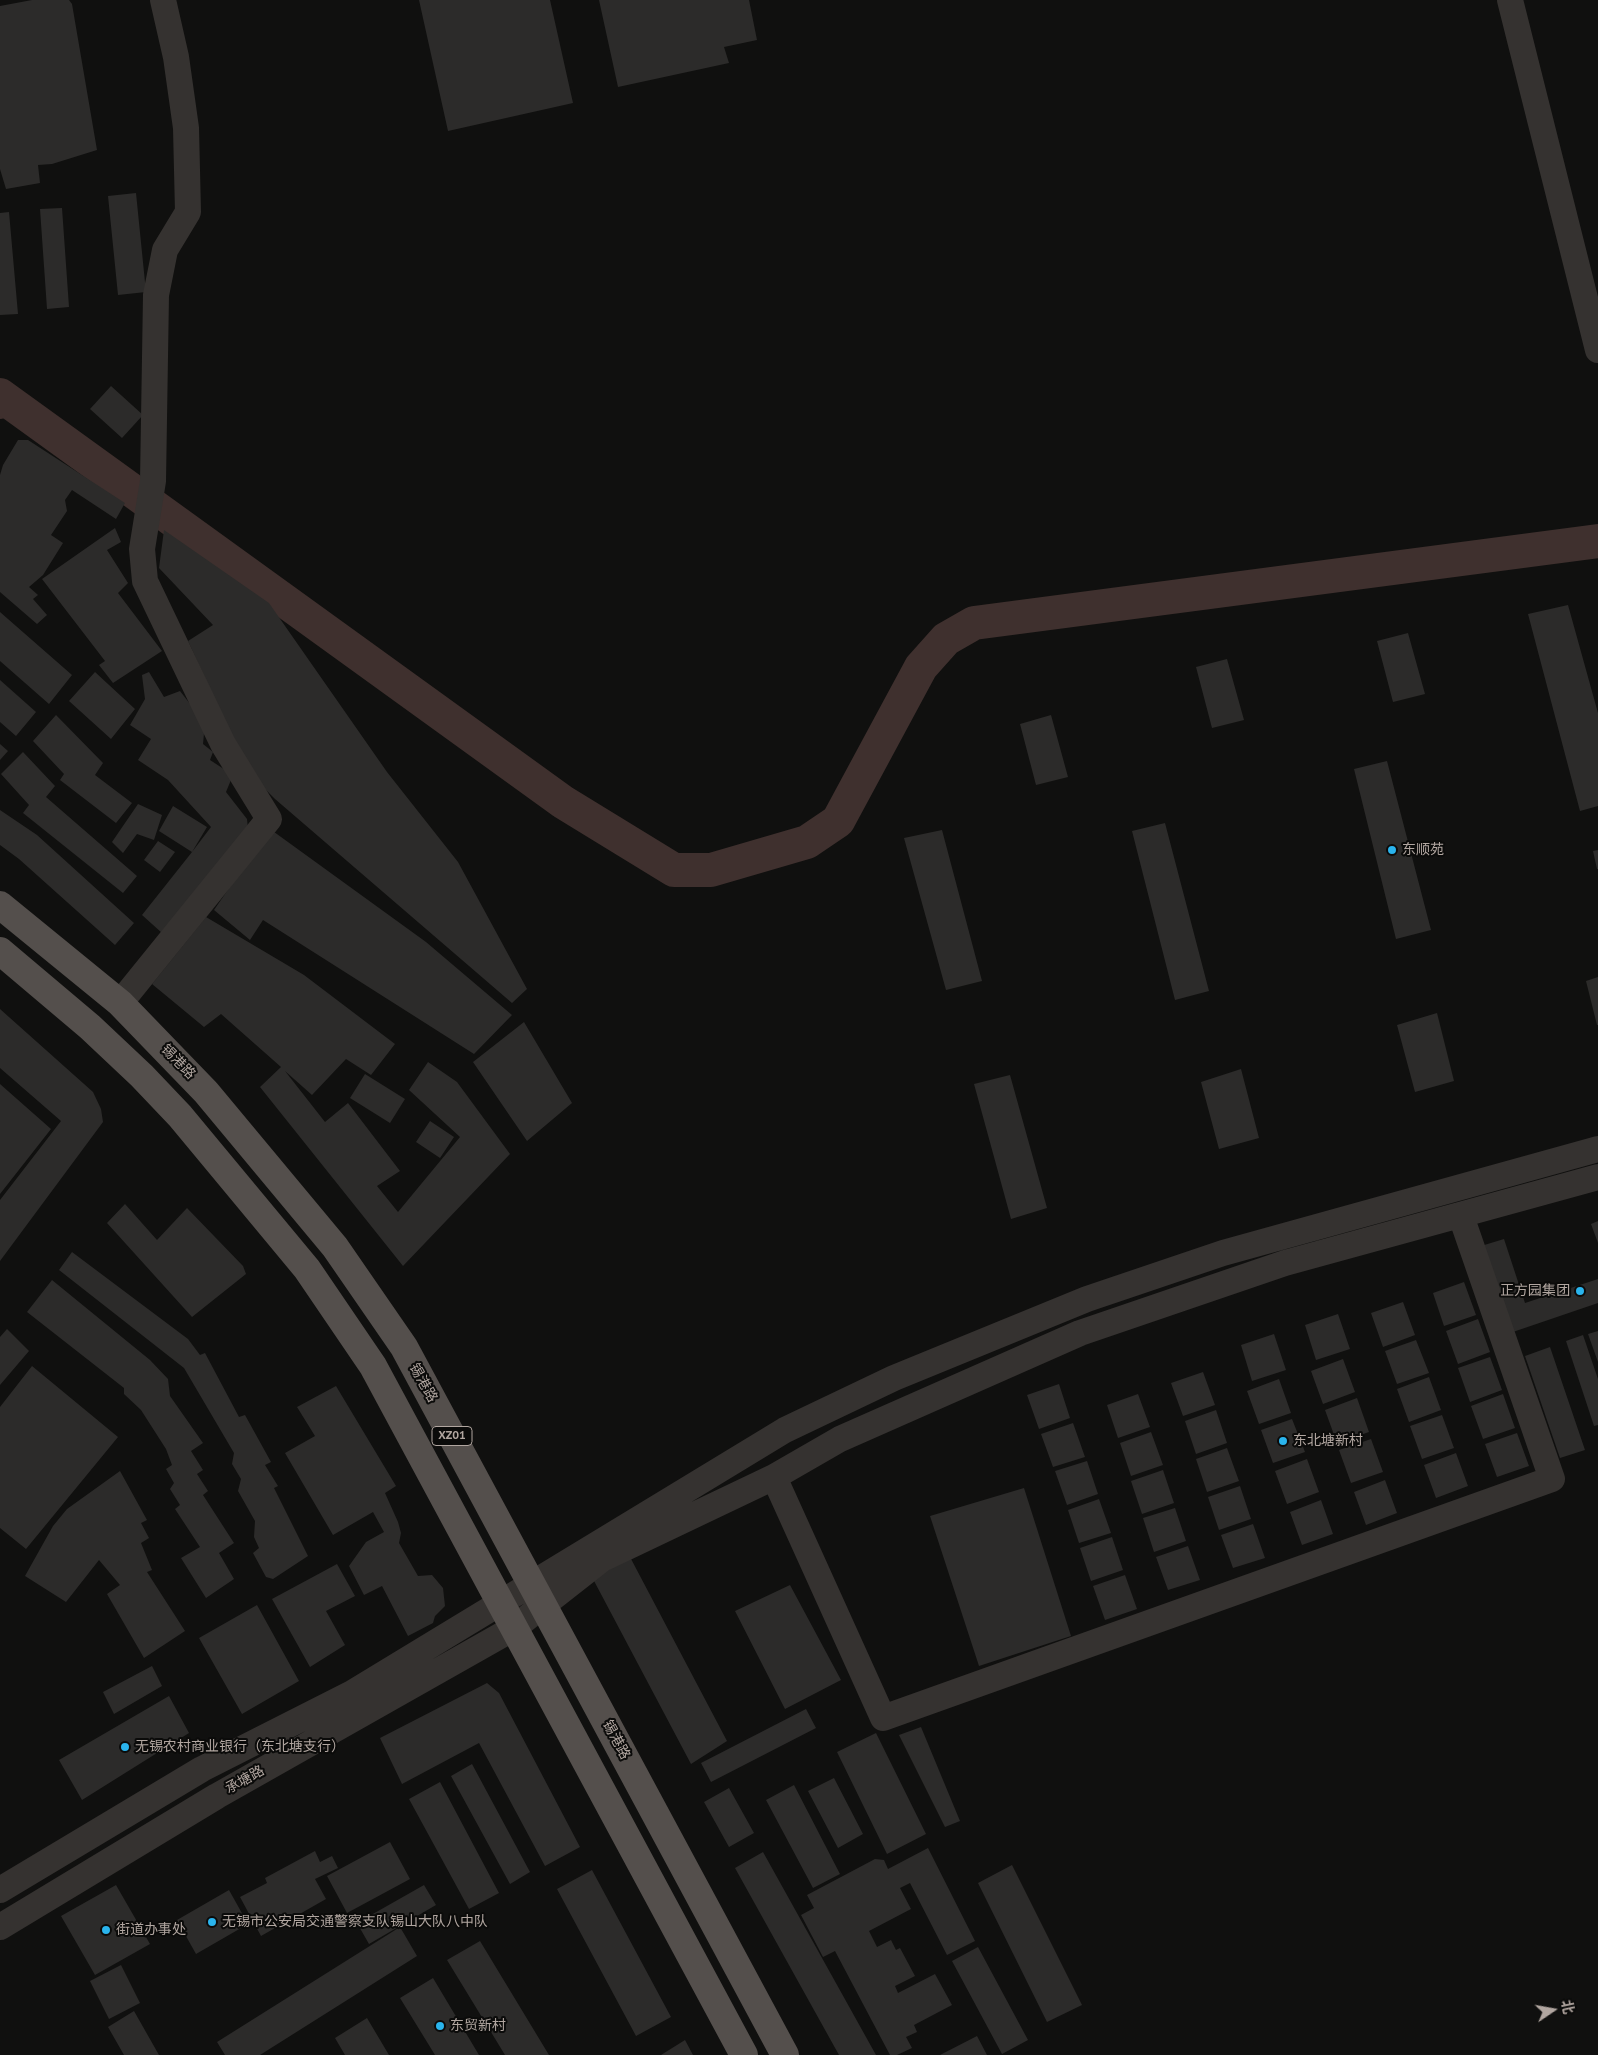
<!DOCTYPE html>
<meta charset="utf-8">
<style>
body{margin:0}
#map{position:relative;width:1598px;height:2055px;overflow:hidden;background:#10100f;font-family:"PT Sans","Noto Sans SC",sans-serif}
canvas{display:block}
.north{position:absolute;left:1528px;top:1985px;width:50px;height:50px;-webkit-text-stroke:4px #0b0b0a;paint-order:stroke;rotate:78deg;font-size:14px;font-weight:700;line-height:20px;text-align:center;color:#b1a6a0}
.north::after{content:'';display:block;margin:auto;width:18px;height:22px;background:#b1a6a0;clip-path:polygon(50% 0,100% 100%,50% 72%,0 100%)}
</style>
<div id="map">
<canvas width="1598" height="2055"></canvas>
<div class="north">北</div>
</div>
<script>
const ctx = document.querySelector('canvas').getContext('2d');
ctx.lineJoin = 'round';
const poly = rows => new Path2D(rows.map(r => 'M' + r).join(''));
function strokePath(path, color, width, dash) { ctx.strokeStyle = color; ctx.lineWidth = width; ctx.lineCap = dash ? 'butt' : 'round'; ctx.setLineDash(dash || []); ctx.stroke(path); }
function paint(path, color) { ctx.fillStyle = color; ctx.fill(path, 'evenodd'); }
function drawText(font, color, halo, rows, align = 'center') {
  ctx.font = font + ' "PT Sans","Noto Sans SC",sans-serif'; ctx.lineWidth = 4; ctx.setLineDash([]); ctx.textBaseline = 'middle'; ctx.strokeStyle = halo; ctx.fillStyle = color; for (const [text, x, y, turn = 0] of rows) {
    ctx.save(); ctx.translate(x, y); ctx.rotate((+turn || 0) * Math.PI / 180); ctx.textAlign = isNaN(turn) ? turn : align; if (halo) ctx.strokeText(text, 0, 0); ctx.fillText(text, 0, 0); ctx.restore();
  }
}
strokePath(poly([
 [0,409,4,398]
]), '#3f302e', 20);
strokePath(poly([
 [0,395,563,802,674,870,711,870,807,842,838,821,921,667,946,639,974,623,1598,541]
]), '#3f302e', 34);
paint(poly([
 [32,0,69,0,72,4,97,150,52,164,38,165,40,183,6,189,0,169,0,6],
 [419,0,550,0,573,103,448,131],
 [599,0,749,0,757,40,724,47,729,63,618,87],
 [136,193,146,292,118,295,108,196],
 [62,208,69,307,47,309,40,209],
 [9,212,18,314,0,315,0,213],
 [111,386,143,415,122,438,90,409],
 [18,440,28,440,125,503,116,519,72,490,65,500,67,511,51,535,63,543,43,575,29,587,38,595,33,599,47,615,37,624,0,592,0,475,3,465],
 [115,528,121,542,107,550,128,583,118,593,162,651,113,683,99,665,105,661,42,579],
 [164,530,269,603,387,772,458,862,527,989,512,1003,275,799,249,773,188,641,213,625,159,568],
 [1568,605,1598,713,1598,806,1580,811,1528,614],
 [0,612,72,675,49,704,0,661],
 [1408,633,1425,694,1393,702,1377,641],
 [1227,659,1244,720,1212,728,1196,667],
 [95,672,135,709,111,739,69,701],
 [149,672,164,697,180,691,205,723,203,744,213,752,210,760,233,775,226,792,247,819,248,829,162,933,142,915,192,852,159,831,173,806,207,827,192,852,211,827,168,780,138,760,151,739,130,725,145,699,142,675],
 [0,680,36,712,16,736,0,722],
 [56,715,103,763,95,775,132,803,116,823,60,780,64,774,33,741],
 [1051,715,1068,777,1036,785,1020,724],
 [0,744,8,751,0,760],
 [23,752,55,786,46,797,137,876,123,893,23,813,29,805,1,774],
 [1387,761,1431,930,1396,939,1354,769],
 [138,804,162,815,154,840,137,834,123,853,112,842],
 [0,810,37,835,134,923,115,945,19,859,0,845],
 [1165,823,1209,991,1175,1000,1132,831],
 [270,829,426,942,512,1015,474,1054,263,920,250,940,214,910],
 [942,830,982,981,946,990,904,838],
 [158,841,175,852,160,872,144,860],
 [1598,850,1598,869,1597,869,1593,851],
 [206,917,304,975,395,1044,371,1075,346,1059,312,1095,285,1071,325,1122,348,1103,400,1171,377,1186,398,1212,460,1137,409,1090,428,1062,457,1082,510,1154,403,1266,260,1087,281,1067,221,1014,204,1027,152,984],
 [1598,977,1598,1025,1597,1025,1586,981],
 [0,1009,93,1092,101,1109,103,1122,0,1261,0,1200,61,1121,0,1068],
 [1437,1013,1454,1081,1415,1092,1397,1025],
 [524,1022,572,1103,527,1141,473,1062],
 [1241,1069,1259,1138,1219,1149,1201,1082],
 [365,1074,405,1099,390,1123,350,1098],
 [1010,1075,1047,1208,1011,1219,974,1084],
 [0,1084,51,1129,0,1194],
 [430,1121,454,1137,440,1158,416,1142],
 [125,1204,157,1240,187,1208,243,1266,246,1274,192,1317,107,1223],
 [1598,1221,1598,1243,1591,1224],
 [1504,1239,1525,1303,1598,1279,1598,1303,1510,1333,1481,1246],
 [72,1252,188,1339,200,1355,205,1353,239,1417,245,1415,271,1462,265,1465,278,1486,274,1488,308,1556,273,1579,266,1577,253,1553,259,1548,254,1537,255,1521,238,1491,241,1479,232,1464,234,1453,184,1368,59,1270],
 [52,1280,150,1360,168,1379,170,1396,203,1443,191,1451,203,1470,197,1474,208,1491,203,1495,234,1543,219,1553,234,1579,206,1598,181,1558,200,1547,175,1509,180,1505,170,1489,174,1483,166,1469,172,1465,166,1449,141,1410,124,1394,124,1388,27,1312],
 [1464,1282,1476,1315,1444,1326,1433,1293],
 [1403,1302,1415,1335,1383,1347,1371,1313],
 [1338,1314,1350,1349,1316,1360,1305,1325],
 [1478,1319,1490,1352,1458,1364,1446,1331],
 [7,1329,29,1351,0,1385,0,1337],
 [1598,1331,1598,1362,1588,1334],
 [1274,1334,1286,1370,1252,1381,1241,1345],
 [1583,1335,1598,1379,1598,1425,1594,1426,1566,1341],
 [1416,1340,1429,1373,1397,1384,1385,1351],
 [1550,1347,1585,1450,1560,1458,1525,1356],
 [1490,1357,1502,1390,1470,1402,1458,1368],
 [1343,1359,1355,1392,1323,1404,1311,1371],
 [32,1366,118,1437,26,1549,0,1528,0,1407],
 [1203,1372,1215,1405,1183,1416,1171,1383],
 [1429,1377,1441,1410,1409,1422,1397,1389],
 [1279,1379,1291,1413,1259,1424,1247,1391],
 [1059,1384,1070,1418,1039,1429,1027,1395],
 [336,1386,396,1486,385,1493,398,1522,401,1533,399,1543,418,1576,432,1575,443,1588,445,1606,435,1616,433,1623,408,1636,382,1586,364,1595,349,1566,366,1542,384,1532,373,1512,333,1535,285,1453,315,1436,297,1407],
 [1138,1394,1150,1427,1118,1438,1107,1405],
 [1503,1394,1515,1428,1483,1439,1471,1406],
 [1357,1398,1369,1432,1337,1443,1325,1410],
 [1216,1410,1227,1443,1196,1454,1185,1421],
 [1442,1415,1454,1448,1422,1459,1410,1426],
 [1292,1419,1305,1452,1273,1463,1261,1430],
 [1073,1423,1085,1457,1053,1467,1041,1434],
 [1151,1432,1163,1465,1131,1476,1120,1443],
 [1517,1433,1529,1466,1497,1477,1485,1444],
 [1371,1439,1383,1472,1351,1483,1339,1450],
 [1227,1448,1239,1481,1207,1492,1196,1459],
 [1456,1453,1468,1486,1436,1498,1424,1465],
 [1307,1459,1319,1492,1287,1504,1275,1471],
 [1087,1461,1098,1494,1067,1505,1055,1471],
 [1163,1470,1174,1503,1142,1514,1131,1481],
 [120,1471,147,1520,141,1523,149,1538,141,1543,152,1570,147,1572,185,1631,144,1658,107,1594,120,1585,99,1560,66,1602,25,1576,53,1526,67,1509],
 [1385,1480,1397,1513,1366,1525,1354,1492],
 [1240,1486,1251,1519,1219,1530,1208,1497],
 [1024,1488,1071,1636,979,1666,930,1516],
 [1099,1499,1111,1533,1079,1543,1068,1510],
 [1321,1500,1333,1534,1302,1545,1290,1512],
 [1175,1508,1186,1541,1154,1552,1143,1518],
 [1253,1524,1265,1558,1233,1568,1221,1535],
 [1112,1537,1123,1570,1091,1581,1080,1548],
 [1188,1546,1200,1580,1168,1590,1156,1557],
 [630,1557,727,1741,691,1764,593,1579],
 [337,1564,355,1596,326,1611,345,1645,310,1667,272,1599],
 [1125,1575,1137,1609,1105,1620,1093,1586],
 [790,1585,841,1680,785,1709,735,1611],
 [257,1605,299,1681,242,1714,199,1638],
 [152,1666,162,1686,114,1714,103,1692],
 [487,1683,499,1693,580,1847,545,1866,479,1743,402,1784,380,1738],
 [169,1696,189,1733,82,1800,59,1760],
 [806,1709,816,1728,711,1782,701,1763],
 [921,1727,960,1821,945,1827,899,1735],
 [876,1733,926,1834,887,1854,837,1752],
 [472,1764,530,1872,510,1884,451,1776],
 [834,1778,863,1834,838,1848,808,1791],
 [440,1782,499,1893,469,1909,409,1799],
 [794,1785,840,1874,813,1888,766,1800],
 [729,1788,754,1833,729,1847,704,1802],
 [390,1842,410,1879,347,1913,327,1876],
 [928,1848,975,1941,947,1955,910,1883,900,1888,911,1909,869,1931,877,1947,891,1940,896,1950,900,1948,915,1976,895,1986,898,1993,935,1974,952,2005,914,2025,917,2032,906,2037,912,2048,897,2055,890,2055,835,1951,823,1957,801,1915,814,1908,807,1895,875,1859,884,1860,888,1869],
 [315,1851,320,1862,332,1856,338,1868,315,1879,326,1899,261,1936,240,1897,267,1883,265,1878],
 [763,1852,876,2055,839,2055,735,1868],
 [1012,1865,1082,2005,1047,2022,978,1883],
 [592,1870,671,2017,636,2036,557,1889],
 [116,1885,150,1944,95,1975,61,1916],
 [424,1885,436,1905,369,1944,357,1923],
 [229,1890,248,1924,196,1954,177,1920],
 [400,1927,417,1956,260,2055,225,2055,217,2042],
 [480,1941,549,2055,505,2055,447,1960],
 [978,1947,1028,2040,1002,2054,952,1961],
 [121,1965,140,2003,109,2019,90,1981],
 [433,1978,479,2055,435,2055,400,1998],
 [134,2011,159,2055,124,2055,108,2027],
 [367,2018,389,2055,345,2055,335,2038],
 [977,2036,987,2055,940,2055],
 [685,2040,693,2055,661,2055]
]), '#2c2b2a');
strokePath(poly([
 [1510,0,1598,350],
 [120,1003,269,819,223,744,145,581,142,549,153,481,156,295,165,250,188,212,186,128,176,57,163,0],
 [774,1477,883,1718,1552,1479,1461,1216],
 [0,1890,202,1769,352,1693,785,1430,894,1378,1087,1299,1223,1253,1598,1149],
 [0,1927,217,1796,514,1628,602,1559,774,1477,840,1439,1080,1333,1285,1263,1598,1177]
]), '#353230', 26);
strokePath(poly([
 [0,905,120,1003,206,1092,335,1247,404,1347,785,2055],
 [0,951,90,1027,142,1076,180,1116,307,1269,373,1366,744,2055]
]), '#544f4c', 28);
for (const [x, y, r, color] of [
 [1392,850,5,"#2ab4ed"],
 [1580,1291,5,"#2ab4ed"],
 [1283,1441,5,"#2ab4ed"],
 [125,1747,5,"#2ab4ed"],
 [212,1922,5,"#2ab4ed"],
 [106,1930,5,"#2ab4ed"],
 [440,2026,5,"#2ab4ed"]
]) { const dot = new Path2D(); dot.arc(x, y, r, 0, 2 * Math.PI); ctx.fillStyle = color; ctx.fill(dot); strokePath(dot, '#0b0b0a', 2); }
for (const [x, y, w] of [
 [452,1436,40]
]) { const box = new Path2D(); box.roundRect(x - w / 2, y - 9.5, w, 19, 4); ctx.fillStyle = '#0b0b0a'; ctx.fill(box); strokePath(box, '#b1a6a0', 1); }
drawText('bold 12px', '#b1a6a0', null, [
 ["XZ01",452,1436]
]);
drawText('14px', '#b1a6a0', '#0b0b0a', [
 ["东顺苑",1402,850],
 ["正方园集团",1570,1291,"right"],
 ["东北塘新村",1293,1441],
 ["无锡农村商业银行（东北塘支行）",135,1747],
 ["无锡市公安局交通警察支队锡山大队八中队",222,1922],
 ["街道办事处",116,1930],
 ["东贸新村",450,2026]
], 'left');
drawText('14px', '#b1a6a0', '#0b0b0a', [
 ["锡港路",178,1062,46],
 ["锡港路",423,1383,61],
 ["锡港路",616,1740,62],
 ["承塘路",245,1780,-29]
]);
</script>
